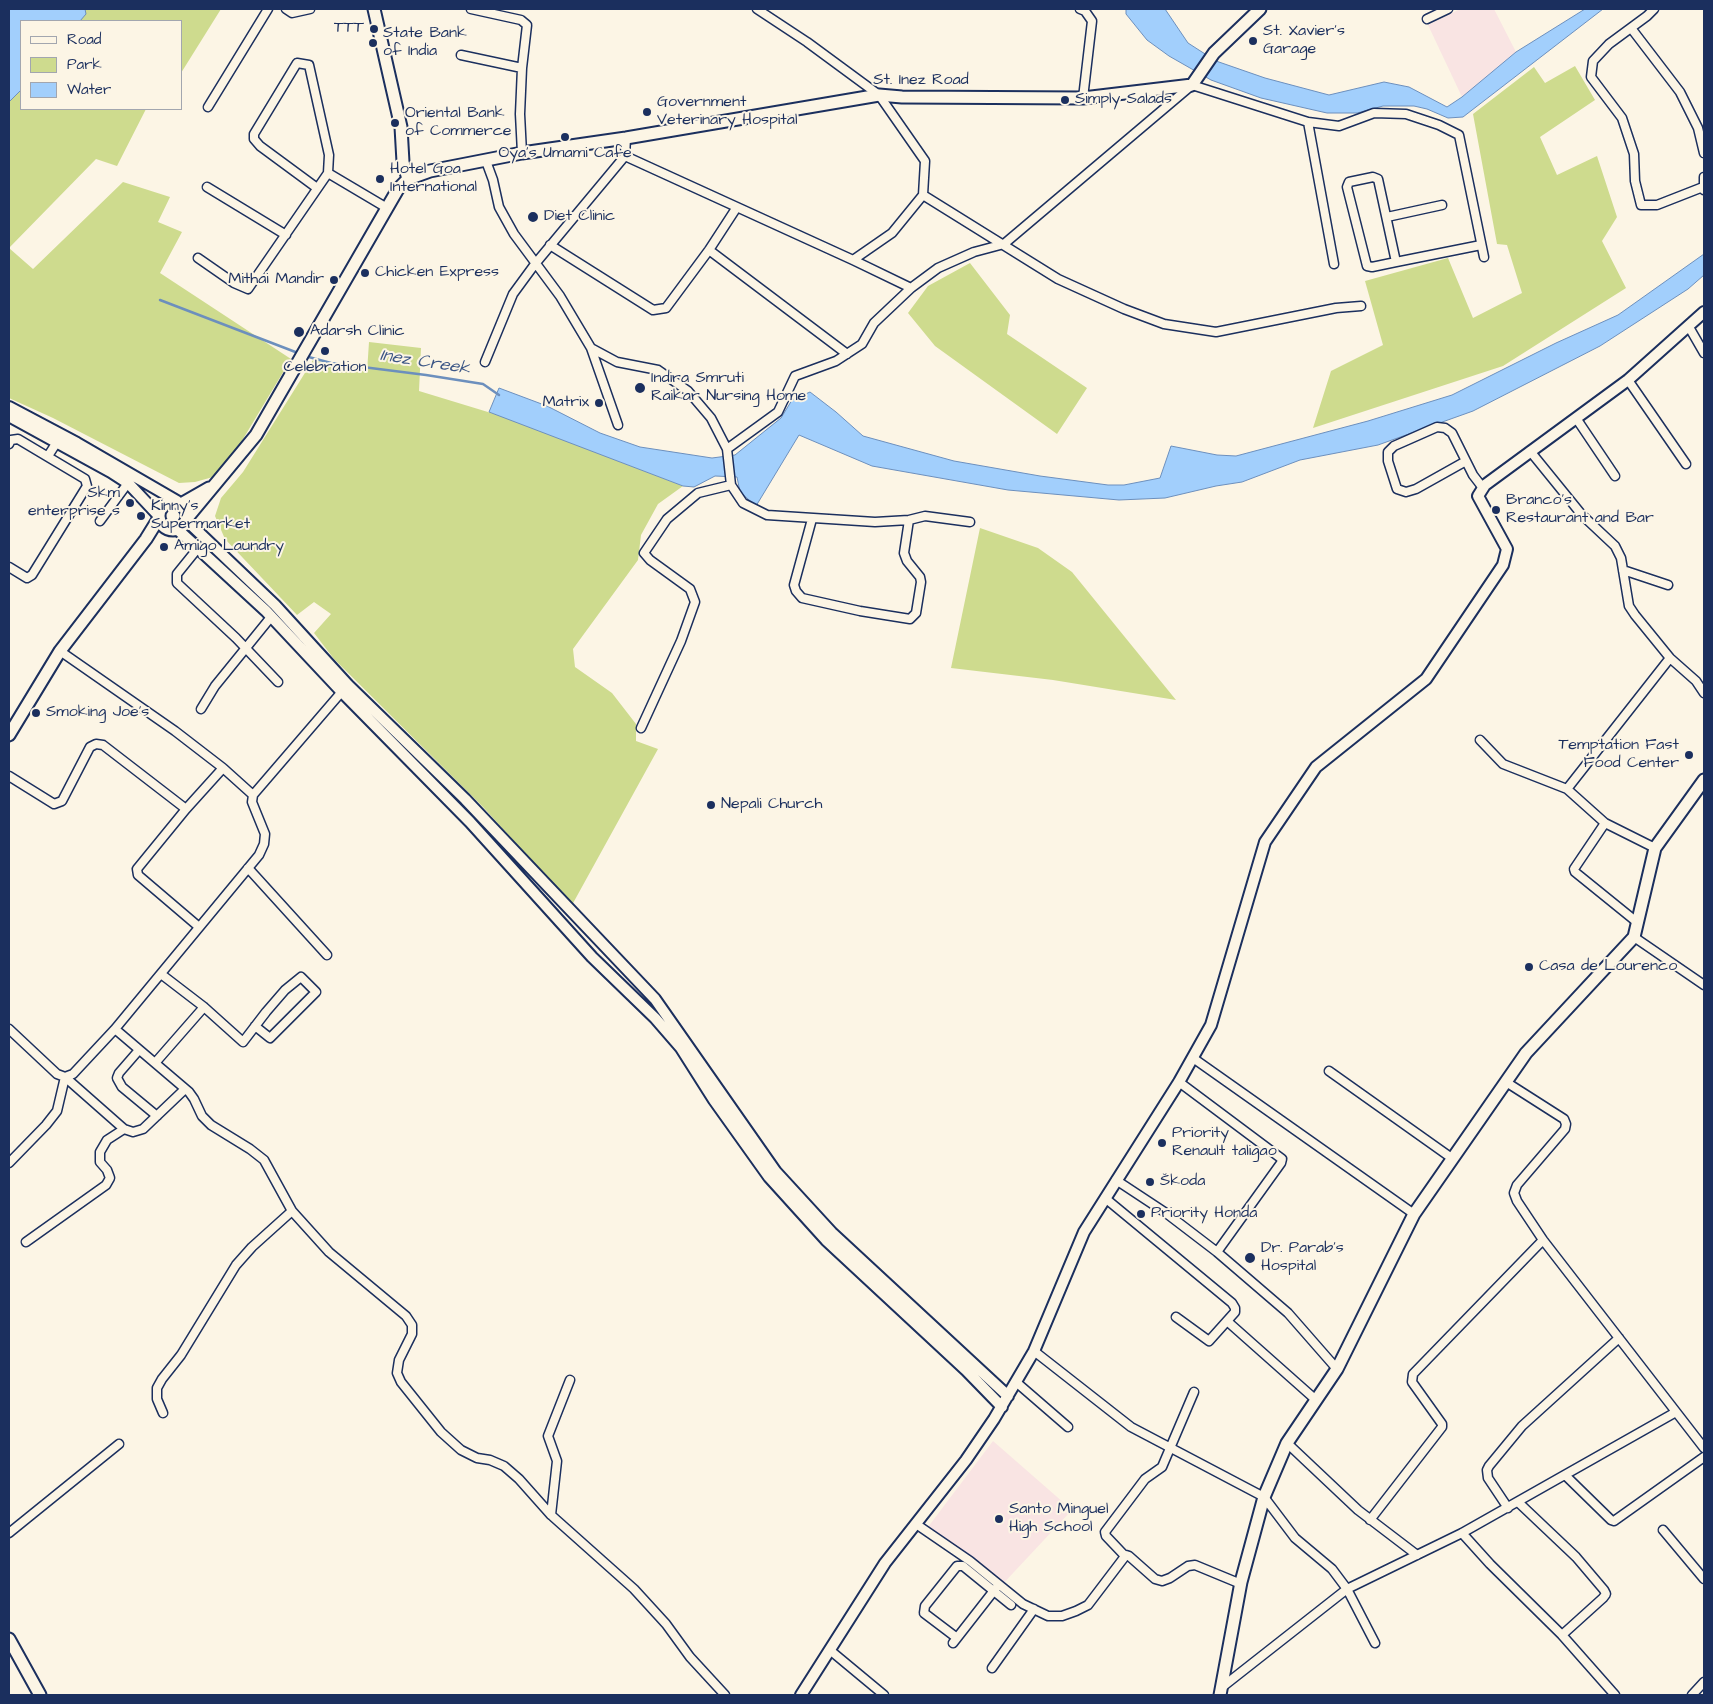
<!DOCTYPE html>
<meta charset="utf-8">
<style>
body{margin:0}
#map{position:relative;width:1713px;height:1704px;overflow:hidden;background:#fcf5e5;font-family:"Architects Daughter",sans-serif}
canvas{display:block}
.frame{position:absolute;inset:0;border:10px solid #1b2f5e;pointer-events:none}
.legend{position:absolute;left:20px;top:20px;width:162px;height:90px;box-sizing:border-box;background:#fcf5e5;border:1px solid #a2a6af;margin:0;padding:6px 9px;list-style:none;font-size:15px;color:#1b2f5e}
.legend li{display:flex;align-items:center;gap:10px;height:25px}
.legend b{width:25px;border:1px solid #a2a6af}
</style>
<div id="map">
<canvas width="1713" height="1704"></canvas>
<div class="frame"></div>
<ul class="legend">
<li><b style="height:6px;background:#fcf5e5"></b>Road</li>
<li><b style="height:14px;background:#cedb8e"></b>Park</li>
<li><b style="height:14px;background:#a2cffc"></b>Water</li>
</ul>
</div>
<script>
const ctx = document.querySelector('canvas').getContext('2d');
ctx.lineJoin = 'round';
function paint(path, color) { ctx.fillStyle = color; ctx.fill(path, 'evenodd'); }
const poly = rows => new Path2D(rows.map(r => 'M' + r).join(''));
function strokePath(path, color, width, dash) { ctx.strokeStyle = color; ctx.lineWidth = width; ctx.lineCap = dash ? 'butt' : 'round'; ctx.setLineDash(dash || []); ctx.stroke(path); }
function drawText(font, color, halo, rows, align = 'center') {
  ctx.font = font + ' "Architects Daughter",sans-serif'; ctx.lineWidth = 4; ctx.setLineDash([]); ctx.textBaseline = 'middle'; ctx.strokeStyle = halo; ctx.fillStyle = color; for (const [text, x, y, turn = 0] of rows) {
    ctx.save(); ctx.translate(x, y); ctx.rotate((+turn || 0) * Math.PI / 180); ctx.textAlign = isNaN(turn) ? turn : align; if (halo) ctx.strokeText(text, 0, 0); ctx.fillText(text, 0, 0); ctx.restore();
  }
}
paint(poly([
 [1460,9,1494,9,1516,52,1462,97,1428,25],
 [993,1441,1072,1510,1000,1587,928,1527]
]), '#f9e4e3');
paint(poly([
 [9,9,221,9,181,73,181,21,21,21,21,109,146,109,117,166,96,159,9,248,33,269,123,182,170,197,158,222,182,232,160,273,291,359,237,449,213,477,195,482,179,483,53,418,9,398],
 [1575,66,1595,100,1540,137,1557,175,1597,156,1617,217,1602,241,1626,288,1503,366,1313,428,1331,371,1383,345,1365,281,1448,258,1473,318,1522,293,1507,245,1497,244,1473,114,1534,67,1545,83],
 [970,263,1010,315,1007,334,1087,388,1057,434,935,346,908,313,928,286],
 [369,342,421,348,419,391,501,416,683,486,658,504,641,535,638,560,573,649,575,667,612,693,636,724,636,741,658,749,572,905,483,807,334,659,314,633,331,614,314,602,297,615,225,539,215,516,221,498,243,472,313,360,367,372],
 [980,528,1038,548,1072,572,1176,700,1053,680,951,668]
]), '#cedb8e');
const water = poly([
 [9,9,85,9,86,14,80,21,21,21,21,90,9,102,9,9],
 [1126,9,1165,9,1188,43,1216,61,1265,78,1329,95,1384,82,1409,87,1447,107,1462,97,1516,52,1585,9,1603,9,1463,117,1448,118,1427,109,1414,106,1383,106,1357,113,1327,113,1261,98,1211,80,1169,56,1147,40,1126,14,1126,9],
 [1704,254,1704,275,1688,289,1600,346,1473,411,1378,445,1300,460,1242,482,1216,486,1165,498,1119,500,1008,490,872,466,799,435,756,506,740,492,737,477,715,476,694,487,683,486,489,412,499,388,547,406,600,433,640,447,712,458,735,455,781,418,792,400,810,392,836,412,863,436,954,461,1040,476,1108,485,1124,485,1160,478,1171,446,1217,455,1236,456,1368,421,1452,395,1556,343,1618,315,1704,254]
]);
paint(water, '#a2cffc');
strokePath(water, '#6c8fbd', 1);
strokePath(poly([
 [160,300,298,353],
 [305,356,331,363,426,375,483,384,499,395]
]), '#6c8fbd', 2.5);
const minor = poly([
 [286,9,292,13,310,9],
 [471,9,521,20,527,25,522,68,520,114,522,153],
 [757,9,807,42,879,95,925,161,923,195,892,233,853,260],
 [1080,9,1085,11,1092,21,1083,98],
 [1654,9,1647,16,1609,44,1593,61,1591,77,1622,118,1634,154,1635,181,1641,205,1657,205,1703,187],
 [1427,19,1448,9],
 [1631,28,1680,92,1698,128,1704,153],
 [461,55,522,68],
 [208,107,268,9],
 [1308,122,1339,126,1374,113,1406,114,1439,125,1459,135,1484,257],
 [625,156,853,260,911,288],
 [486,161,493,180,499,207,514,234,560,296,591,348,617,362,658,370,688,391,711,418,727,449,731,485,743,503,767,515,875,522,909,520,925,516,970,522],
 [328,173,387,208],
 [1704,177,1704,190],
 [207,187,286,235],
 [923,195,1058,279,1124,309,1164,324,1216,332,1336,308,1361,306],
 [1387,217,1442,205],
 [550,245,653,310,666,308,709,250,737,207],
 [709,250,847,354],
 [198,258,234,283,248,289,328,173,329,155,309,65,297,63,254,134,254,139,260,146,317,188],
 [1396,262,1378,179,1373,177,1349,182,1347,187,1367,266,1372,267,1396,262,1481,245],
 [1689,327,1704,353],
 [591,348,618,425],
 [485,362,513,294,535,264,625,156,626,138],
 [1628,380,1686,464],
 [1576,418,1615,476],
 [9,444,11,440,18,439,85,479,87,486,32,575,27,578,9,567],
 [727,449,778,412,795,376,836,361,862,344,874,323,911,288,938,268,974,252,1004,244,1192,85,1308,122,1334,264],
 [1530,451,1582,515,1615,546,1621,558,1629,606,1635,615,1670,658,1696,681,1704,693],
 [48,456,57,442],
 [1466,461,1416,489,1406,492,1397,489,1388,461,1388,452,1394,446,1437,427,1445,428,1452,433,1473,475,1483,488],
 [812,519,794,585,796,591,802,598,860,611,910,619,916,613,921,582,920,577,907,561,904,553,909,520],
 [100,521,128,483],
 [198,548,177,574,177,583,236,638,278,682],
 [1623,570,1668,585],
 [60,651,175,731,223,768,253,795],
 [201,709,215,686,271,617],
 [641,728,681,641,695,602,690,589,650,560,644,553,667,519,698,493,731,485],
 [1480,740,1503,764,1567,789],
 [9,776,54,804,62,801,90,747,96,744,103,745,186,809],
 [1605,823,1574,869,1575,872,1638,923],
 [1655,848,1605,823,1567,789,1670,658],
 [248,868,327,955],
 [199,927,138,875,137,869,186,809,223,768],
 [1634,937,1704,985],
 [161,974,204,1007,243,1042,266,1012,285,990,301,977,316,992,270,1038,255,1026],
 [9,1029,57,1074,65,1077,73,1074,115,1029,189,1092,194,1099,202,1116,211,1125,250,1149,264,1160,292,1211,329,1252,406,1316,412,1325,412,1334,399,1360,397,1373,401,1382,441,1432,461,1450,477,1458,490,1460,504,1466,519,1479,551,1515,634,1589,666,1624,690,1657,725,1695],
 [115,1029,259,855,264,844,265,834,252,802,253,795,345,688],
 [139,1050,119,1073,117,1078,122,1087,157,1116],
 [1193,1058,1414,1214],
 [155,1063,204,1007],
 [1329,1071,1453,1159],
 [1179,1082,1282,1159,1281,1163,1217,1252],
 [1506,1082,1564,1119,1566,1124,1565,1129,1517,1185,1514,1193,1517,1201,1543,1240,1704,1448],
 [9,1163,46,1125,57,1111,65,1077,124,1129,133,1132,143,1129,185,1089],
 [1116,1180,1166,1213,1217,1252,1288,1313,1337,1369],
 [1105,1198,1232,1303,1235,1308,1235,1312,1209,1341,1176,1317],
 [26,1242,106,1185,110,1178,107,1170,100,1162,100,1152,107,1140,124,1129],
 [1227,1321,1316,1400],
 [1034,1351,1131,1427,1264,1497,1295,1538,1332,1569,1347,1589,1375,1643],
 [1016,1382,1068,1427],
 [163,1413,157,1399,157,1388,162,1379,181,1355,236,1265,252,1247,292,1211],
 [1287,1443,1358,1510,1417,1555],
 [1565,1475,1611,1520,1614,1521,1704,1457],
 [1518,1502,1576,1557,1604,1590,1606,1594,1603,1598,1562,1635],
 [1508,1508,1488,1478,1487,1470,1489,1466,1522,1426,1619,1338],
 [551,1515,557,1461,548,1436,570,1380],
 [1370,1520,1442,1427,1442,1424,1412,1382,1413,1374,1543,1240],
 [916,1524,970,1561,1023,1604,1048,1616,1062,1616,1076,1611,1088,1605,1126,1555,1129,1556,1155,1579,1162,1581,1170,1578,1188,1566,1195,1565,1241,1584],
 [1663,1530,1704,1579],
 [9,1533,119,1444],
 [1462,1533,1490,1564,1562,1635,1615,1695],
 [1125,1556,1106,1536,1105,1532,1145,1479,1162,1467,1194,1392],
 [957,1638,924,1613,925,1606,957,1566,963,1566,1011,1605],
 [953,1643,996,1588],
 [831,1651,884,1695],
 [992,1668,1034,1609],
 [1221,1688,1347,1589,1462,1533,1676,1412],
 [1692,1695,1704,1682]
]);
const tertiary = poly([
 [9,407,77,443,177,501],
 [9,416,111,472,128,483,159,516],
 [187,521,275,605,348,685,465,799,655,999,776,1172,832,1233,1008,1396],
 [177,529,266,611,341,691,470,822,592,957,655,1018,681,1048,714,1100,769,1177,826,1240,966,1370,1002,1407],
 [801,1695,885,1563,966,1460,994,1419,1034,1351,1084,1232,1179,1082,1211,1025,1265,842,1316,767,1426,679,1503,565,1507,549,1478,496,1485,485,1628,380,1704,312]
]);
const secondary = poly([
 [408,179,430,171,522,153,626,138,879,95,902,97,1083,98,1192,85,1214,53,1260,9],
 '159 516a14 14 0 1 1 28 0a14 14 0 1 1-28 0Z',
 [181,504,209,488],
 [188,517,256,435,387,208,398,189,408,179,403,162,401,127,374,9],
 [9,735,60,651,146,539,159,518],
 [9,1639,40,1695],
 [1220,1695,1241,1582,1264,1497,1287,1443,1337,1369,1414,1214,1526,1053,1634,937,1655,848,1704,780]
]);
strokePath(minor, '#1b2f5e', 11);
strokePath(tertiary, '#1b2f5e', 14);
strokePath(secondary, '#1b2f5e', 15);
strokePath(minor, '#fcf5e5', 8);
strokePath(tertiary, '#fcf5e5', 10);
strokePath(secondary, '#fcf5e5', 11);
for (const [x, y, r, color] of [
 [374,29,5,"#1b2f5e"],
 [1253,41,5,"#1b2f5e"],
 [373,43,5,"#1b2f5e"],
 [1065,100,5,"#1b2f5e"],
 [647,112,5,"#1b2f5e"],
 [395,123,5,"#1b2f5e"],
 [565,137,5,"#1b2f5e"],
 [380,179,5,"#1b2f5e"],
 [533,217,6,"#1b2f5e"],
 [365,273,5,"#1b2f5e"],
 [334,280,5,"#1b2f5e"],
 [299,332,6,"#1b2f5e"],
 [325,351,5,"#1b2f5e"],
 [640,388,6,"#1b2f5e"],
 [599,403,5,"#1b2f5e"],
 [130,503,5,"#1b2f5e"],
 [1496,510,5,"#1b2f5e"],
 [141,516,5,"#1b2f5e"],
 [164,547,5,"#1b2f5e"],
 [36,713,5,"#1b2f5e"],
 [1689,755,5,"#1b2f5e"],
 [711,805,5,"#1b2f5e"],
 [1529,967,5,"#1b2f5e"],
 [1162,1143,5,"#1b2f5e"],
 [1150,1182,5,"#1b2f5e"],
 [1141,1214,5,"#1b2f5e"],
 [1250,1258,6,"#1b2f5e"],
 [999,1519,5,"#1b2f5e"]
]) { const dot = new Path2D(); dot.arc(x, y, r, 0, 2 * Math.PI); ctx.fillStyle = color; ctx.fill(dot); strokePath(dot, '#fcf5e5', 2); }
drawText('16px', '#1b2f5e', '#fcf5e5', [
 ["TTT",364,29,"right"],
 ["St. Xavier's",1263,32],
 ["Garage",1263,50],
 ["State Bank",383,34],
 ["of India",383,52],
 ["Simply Salads",1075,100],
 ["Government",657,103],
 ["Veterinary Hospital",657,121],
 ["Oriental Bank",405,114],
 ["of Commerce",405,132],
 ["Oya's Umami Cafe",565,154,"center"],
 ["Hotel Goa",390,170],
 ["International",390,188],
 ["Diet Clinic",544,217],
 ["Chicken Express",375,273],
 ["Mithai Mandir",324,280,"right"],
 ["Adarsh Clinic",310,332],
 ["Celebration",325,368,"center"],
 ["Indira Smruti",651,379],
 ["Raikar Nursing Home",651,397],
 ["Matrix",589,403,"right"],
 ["Skm",120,494,"right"],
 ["enterprise s",120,512,"right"],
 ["Branco's",1506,501],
 ["Restaurant and Bar",1506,519],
 ["Kinny's",151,507],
 ["Supermarket",151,525],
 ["Amigo Laundry",174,547],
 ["Smoking Joe's",46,713],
 ["Temptation Fast",1679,746,"right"],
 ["Food Center",1679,764,"right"],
 ["Nepali Church",721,805],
 ["Casa de Lourenco",1539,967],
 ["Priority",1172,1134],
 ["Renault taligao",1172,1152],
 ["Škoda",1160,1182],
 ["Priority Honda",1151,1214],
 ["Dr. Parab's",1261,1249],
 ["Hospital",1261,1267],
 ["Santo Minguel",1009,1510],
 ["High School",1009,1528]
], 'left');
drawText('16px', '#1b2f5e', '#fcf5e5', [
 ["St. Inez Road",921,81]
]);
drawText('italic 18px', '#3d5786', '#fcf5e5', [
 ["Inez Creek",425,363,9]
]);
</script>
